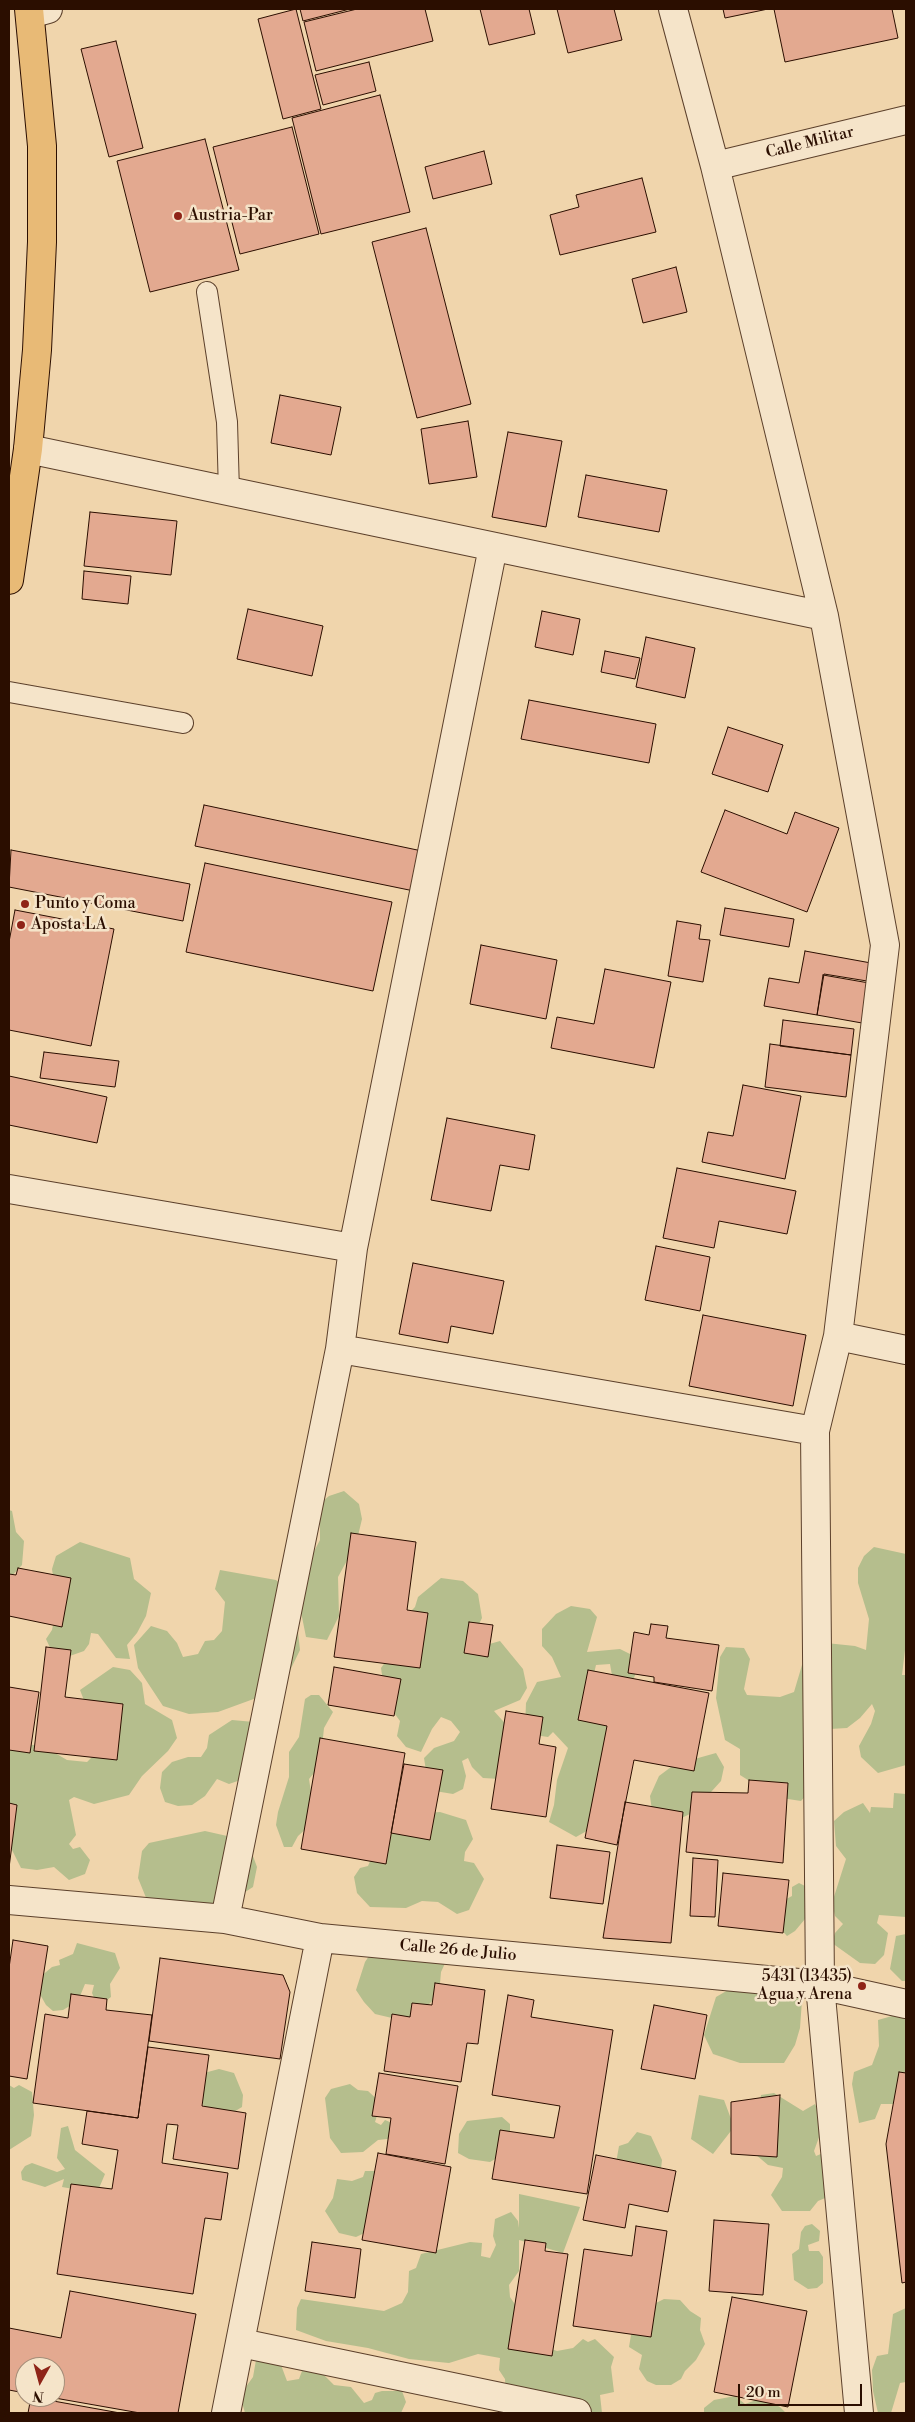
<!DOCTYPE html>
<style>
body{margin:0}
#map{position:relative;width:915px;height:2422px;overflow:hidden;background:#f0d5ac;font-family:"Libre Bodoni",serif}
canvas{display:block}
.frame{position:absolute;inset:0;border:10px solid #2b0e00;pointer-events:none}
.north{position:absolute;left:15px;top:2357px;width:50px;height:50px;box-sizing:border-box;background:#f5e4c9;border:1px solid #a48e79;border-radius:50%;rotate:187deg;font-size:14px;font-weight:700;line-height:20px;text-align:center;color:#2b0e00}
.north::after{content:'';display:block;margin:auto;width:18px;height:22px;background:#8f2418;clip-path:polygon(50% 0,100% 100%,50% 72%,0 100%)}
.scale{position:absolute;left:738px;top:2384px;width:124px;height:22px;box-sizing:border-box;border:2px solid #2b0e00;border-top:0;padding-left:6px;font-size:15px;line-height:18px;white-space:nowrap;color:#2b0e00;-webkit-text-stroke:4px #f5e4c9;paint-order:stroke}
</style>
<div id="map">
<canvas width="915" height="2422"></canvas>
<div class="frame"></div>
<div class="north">N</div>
<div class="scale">20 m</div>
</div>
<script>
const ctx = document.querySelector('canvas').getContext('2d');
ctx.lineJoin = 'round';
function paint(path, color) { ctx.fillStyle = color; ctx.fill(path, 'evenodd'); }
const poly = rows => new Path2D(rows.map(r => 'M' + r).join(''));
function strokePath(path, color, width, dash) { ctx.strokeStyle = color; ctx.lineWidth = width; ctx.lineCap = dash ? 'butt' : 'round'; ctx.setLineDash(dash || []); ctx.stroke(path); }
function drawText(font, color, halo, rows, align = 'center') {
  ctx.font = font + ' "Libre Bodoni",serif'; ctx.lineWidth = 5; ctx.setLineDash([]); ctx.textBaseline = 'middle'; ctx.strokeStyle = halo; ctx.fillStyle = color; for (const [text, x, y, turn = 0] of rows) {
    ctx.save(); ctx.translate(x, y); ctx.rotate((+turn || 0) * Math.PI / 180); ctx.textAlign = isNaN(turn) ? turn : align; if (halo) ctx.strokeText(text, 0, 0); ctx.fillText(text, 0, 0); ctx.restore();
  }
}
paint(poly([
 [344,1491,359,1504,362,1519,356,1544,338,1577,339,1616,327,1640,306,1637,299,1602,310,1559,320,1540,320,1512,323,1501,329,1496],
 [9,1510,12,1511,16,1532,24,1541,22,1565,9,1579],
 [80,1542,130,1558,134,1579,151,1593,146,1616,137,1633,127,1645,130,1659,116,1658,98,1634,91,1633,89,1644,84,1651,64,1658,53,1654,46,1639,52,1630,57,1605,52,1569,56,1556],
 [874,1547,906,1554,906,1642,902,1675,906,1675,906,1765,878,1773,861,1757,859,1746,871,1724,875,1711,872,1704,860,1718,847,1728,813,1730,809,1792,801,1801,775,1797,740,1775,740,1749,725,1740,716,1698,720,1657,726,1647,744,1648,750,1659,744,1689,747,1695,780,1697,794,1692,802,1665,826,1643,855,1646,866,1650,869,1619,858,1583,858,1568,864,1556],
 [220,1570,276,1580,294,1596,300,1650,281,1689,218,1712,189,1714,163,1706,138,1668,134,1645,151,1626,167,1631,177,1643,183,1657,198,1654,205,1641,214,1640,222,1631,225,1602,215,1589],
 [441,1578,463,1581,478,1594,482,1618,473,1636,479,1647,500,1641,523,1669,527,1688,520,1700,494,1711,510,1729,500,1779,483,1778,472,1767,468,1758,462,1761,466,1776,463,1789,453,1794,429,1790,424,1758,434,1748,454,1741,460,1732,451,1721,441,1717,432,1729,421,1752,406,1747,397,1736,400,1721,386,1702,381,1668,391,1654,408,1614,415,1607,418,1597],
 [571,1606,590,1609,597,1617,587,1652,620,1649,638,1658,638,1667,631,1686,614,1687,610,1664,596,1665,592,1682,614,1725,592,1828,576,1837,549,1822,554,1805,557,1780,568,1748,553,1732,548,1737,535,1735,525,1728,526,1703,537,1682,561,1677,552,1657,542,1646,542,1629,556,1614],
 [113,1667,130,1670,142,1683,145,1704,172,1720,177,1738,168,1751,142,1776,129,1795,94,1804,74,1797,69,1800,76,1835,69,1844,73,1849,80,1847,90,1860,85,1874,69,1880,54,1867,37,1870,21,1868,9,1844,9,1824,12,1815,9,1811,9,1750,15,1743,43,1746,67,1760,87,1762,102,1747,80,1690],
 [311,1695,319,1695,333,1712,324,1728,320,1766,309,1779,312,1799,309,1826,298,1836,292,1847,284,1847,276,1825,278,1812,289,1777,289,1752,299,1737,305,1699],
 [232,1720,254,1722,252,1776,229,1784,217,1779,205,1796,192,1805,178,1806,165,1802,160,1788,162,1772,172,1762,188,1757,201,1757,207,1748,209,1735],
 [716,1753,724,1767,721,1781,692,1813,667,1825,653,1818,650,1796,659,1776,683,1758,691,1760],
 [894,1793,906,1794,906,1917,879,1915,877,1923,888,1933,884,1955,875,1964,860,1963,832,1943,835,1933,843,1924,835,1916,832,1903,846,1859,836,1846,834,1821,844,1812,863,1803,870,1813,871,1807,893,1808],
 [440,1812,466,1820,473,1839,465,1852,464,1861,474,1863,484,1879,469,1910,457,1914,438,1902,422,1901,406,1908,370,1907,357,1893,354,1877,360,1868,368,1866,382,1834,426,1813],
 [205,1831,236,1838,250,1848,257,1867,253,1887,212,1913,149,1905,138,1878,142,1851,149,1843],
 [799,1883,815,1891,815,1907,795,1931,787,1936,776,1924,777,1904,792,1896,792,1887],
 [906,1934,906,1981,902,1981,890,1969,896,1936],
 [77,1943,115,1953,120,1968,110,1984,111,1997,104,2002,96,2002,92,1993,94,1985,85,1984,78,2001,63,2010,53,2011,46,2005,37,1989,40,1977,52,1967,60,1965,59,1960,73,1954],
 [375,1947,448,1957,441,1972,439,1995,409,2022,375,2014,364,2002,356,1990,365,1962],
 [742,1982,778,1987,802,2000,800,2028,795,2045,784,2063,740,2063,713,2054,704,2035,716,1997],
 [899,2014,906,2016,906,2099,901,2104,881,2104,875,2119,859,2123,852,2084,854,2072,872,2065,879,2046,878,2020],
 [219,2069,234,2073,243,2095,242,2107,232,2113,206,2109,198,2097,204,2073],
 [350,2084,358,2090,368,2091,381,2103,375,2122,381,2125,385,2120,397,2125,396,2138,378,2140,363,2152,341,2153,330,2138,325,2098,331,2089],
 [9,2085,14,2088,19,2085,32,2092,34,2115,31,2136,9,2150],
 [774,2093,803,2111,815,2104,822,2120,822,2129,814,2151,816,2156,828,2151,830,2196,818,2201,810,2211,782,2211,771,2195,782,2177,783,2168,768,2165,755,2154,761,2095],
 [699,2095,724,2100,734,2127,713,2154,691,2139],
 [502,2117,510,2124,510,2142,506,2153,490,2162,469,2159,458,2153,459,2134,467,2121],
 [68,2126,75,2150,105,2174,97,2193,62,2187,64,2179,45,2187,22,2180,21,2172,25,2166,32,2163,57,2172,65,2169,57,2158,61,2128],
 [637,2132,651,2136,662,2160,661,2169,616,2163,619,2146,628,2143],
 [365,2171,380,2171,371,2230,356,2237,339,2233,325,2211,333,2198,337,2179,352,2181,363,2177],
 [519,2194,580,2207,563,2253,519,2240,519,2271,509,2285,510,2297,543,2346,557,2351,573,2348,583,2339,588,2342,595,2339,614,2357,611,2367,614,2392,600,2395,602,2413,515,2413,506,2397,505,2379,499,2370,500,2358,478,2354,449,2363,409,2359,368,2348,326,2341,296,2330,297,2308,301,2299,384,2311,402,2303,408,2292,409,2271,416,2268,421,2254,470,2242,482,2243,481,2256,490,2258,496,2245,493,2236,495,2219,511,2212,518,2221,519,2228],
 [812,2224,820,2231,819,2241,808,2245,809,2251,819,2251,823,2257,823,2283,817,2288,808,2289,794,2280,792,2254,799,2249,801,2232,805,2226],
 [664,2299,680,2300,690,2311,701,2318,700,2330,705,2344,696,2360,685,2371,681,2379,671,2385,656,2385,647,2381,639,2369,642,2355,629,2347,633,2323,654,2304],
 [906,2308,906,2382,900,2383,891,2413,878,2413,873,2391,872,2370,877,2356,888,2354,893,2314],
 [256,2360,281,2365,287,2381,299,2379,302,2371,321,2372,334,2385,351,2387,364,2403,372,2400,375,2393,382,2391,402,2391,406,2402,401,2413,245,2413,240,2395,253,2377],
 [735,2396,745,2404,762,2398,780,2407,786,2413,704,2413,704,2408,714,2400]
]), '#b5be8d');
const building = poly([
 [296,9,321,109,283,119,258,19,296,9],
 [300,9,350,9,303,21,300,9],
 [357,9,425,9,433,41,316,71,304,22,357,9],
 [480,9,529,9,535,34,489,45,480,9],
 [557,9,614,9,622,40,568,53,557,9],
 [723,9,768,9,725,18,723,9],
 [774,9,892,9,898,38,785,62,774,9],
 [116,41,143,148,109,157,81,49,116,41],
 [369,62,376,91,323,105,315,75,369,62],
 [380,95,410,212,321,234,292,118,380,95],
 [292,127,319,234,240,254,213,147,292,127],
 [205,139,239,270,150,292,117,161,205,139],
 [484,151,492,184,433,199,425,167,484,151],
 [642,178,656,232,560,255,550,215,579,207,576,195,642,178],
 [426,228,471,404,417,418,372,242,426,228],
 [676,267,687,312,643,323,632,279,676,267],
 [280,395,341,407,331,455,271,443,280,395],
 [468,421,477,477,429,484,421,429,468,421],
 [508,432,562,441,546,527,492,517,508,432],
 [586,475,667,490,659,532,578,517,586,475],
 [90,512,177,521,171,575,84,566,90,512],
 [84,571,131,576,128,604,82,599,84,571],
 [248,609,323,626,312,676,237,659,248,609],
 [542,611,580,619,573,655,535,647,542,611],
 [646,637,695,648,685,698,636,687,646,637],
 [605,651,640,658,635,679,601,672,605,651],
 [529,700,656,724,649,763,521,739,529,700],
 [728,727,783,745,768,792,712,774,728,727],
 [204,805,422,851,414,891,195,846,204,805],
 [725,810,787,834,795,812,839,828,807,912,701,872,725,810],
 [11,850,190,884,183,921,9,887,11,850],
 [205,863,392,902,373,991,186,952,205,863],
 [725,908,794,919,789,947,720,935,725,908],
 [15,910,114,929,91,1046,9,1030,9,942,15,910],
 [677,921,701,925,699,939,710,940,703,982,668,976,677,921],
 [481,945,557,960,546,1019,470,1004,481,945],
 [805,951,871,963,867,981,824,974,817,1015,764,1006,769,978,799,983,805,951],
 [605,969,671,982,654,1068,551,1048,557,1017,594,1024,605,969],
 [823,975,869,983,862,1023,817,1015,823,975],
 [783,1020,854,1029,851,1055,780,1046,783,1020],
 [770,1044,851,1055,846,1097,765,1087,770,1044],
 [44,1052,119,1061,115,1087,40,1078,44,1052],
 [9,1076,107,1097,97,1143,9,1125,9,1076],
 [743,1085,801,1096,785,1179,702,1162,708,1132,733,1136,743,1085],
 [447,1118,535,1135,529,1170,500,1165,491,1211,431,1200,447,1118],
 [677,1168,796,1191,787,1234,719,1221,714,1248,663,1238,677,1168],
 [656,1246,710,1257,700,1311,645,1300,656,1246],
 [413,1263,504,1281,493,1334,451,1326,448,1343,399,1334,413,1263],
 [703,1315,806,1335,793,1406,689,1386,703,1315],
 [351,1533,416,1542,407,1610,428,1613,420,1668,334,1657,351,1533],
 [18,1568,71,1578,62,1627,9,1616,9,1574,16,1575,18,1568],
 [469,1622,493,1625,488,1657,464,1653,469,1622],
 [651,1624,668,1626,666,1638,719,1645,712,1691,654,1682,654,1677,628,1673,634,1632,649,1635,651,1624],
 [46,1647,71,1650,65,1697,123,1704,117,1760,34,1751,46,1647],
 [334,1667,401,1679,394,1716,328,1705,334,1667],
 [588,1670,709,1693,694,1771,634,1760,617,1845,585,1838,607,1726,578,1720,588,1670],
 [9,1687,39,1692,30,1753,9,1750,9,1687],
 [506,1711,543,1717,539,1744,556,1747,546,1817,491,1809,506,1711],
 [320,1738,405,1753,386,1864,301,1849,320,1738],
 [404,1764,443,1770,430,1840,391,1833,404,1764],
 [749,1780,788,1783,783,1863,686,1852,692,1792,748,1793,749,1780],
 [625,1802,683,1812,671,1943,603,1938,625,1802],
 [9,1803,17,1805,9,1868,9,1803],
 [557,1845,610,1852,603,1904,550,1898,557,1845],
 [693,1858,718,1860,715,1917,690,1916,693,1858],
 [723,1873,789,1880,783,1933,718,1926,723,1873],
 [13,1940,48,1946,27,2079,9,2076,9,1968,13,1940],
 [160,1958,283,1975,290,1992,280,2059,149,2041,160,1958],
 [435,1983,485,1990,478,2044,467,2043,461,2082,384,2071,392,2014,410,2017,412,2003,432,2005,435,1983],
 [71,1994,107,1999,106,2010,152,2015,138,2118,33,2103,45,2014,68,2018,71,1994],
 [508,1995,534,2000,531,2017,613,2030,587,2194,492,2179,500,2130,554,2138,560,2106,492,2095,508,1995],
 [654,2005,707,2015,695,2079,641,2069,654,2005],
 [148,2047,209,2055,202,2106,246,2113,238,2169,173,2159,178,2125,167,2124,162,2163,228,2173,221,2220,205,2218,193,2294,57,2274,71,2184,112,2189,118,2150,82,2144,87,2111,138,2118,148,2047],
 [899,2072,906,2073,906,2282,902,2283,886,2144,899,2072],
 [379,2073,458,2086,445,2164,386,2154,391,2118,372,2116,379,2073],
 [780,2095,777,2157,731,2154,731,2102,780,2095],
 [378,2153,451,2167,436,2253,362,2240,378,2153],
 [596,2155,676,2171,668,2212,629,2204,625,2228,583,2220,596,2155],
 [714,2220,769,2224,763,2295,709,2291,714,2220],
 [636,2226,667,2231,651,2337,573,2326,584,2249,632,2256,636,2226],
 [525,2240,546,2243,545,2251,568,2254,552,2356,508,2349,525,2240],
 [312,2242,361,2249,355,2298,305,2291,312,2242],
 [70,2291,196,2314,178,2413,140,2413,49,2397,55,2397,55,2367,25,2367,25,2393,9,2390,9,2328,61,2338,70,2291],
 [732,2297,807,2311,788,2407,714,2392,732,2297],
 [31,2397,120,2413,28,2413,31,2397]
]);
paint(building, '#e3a990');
strokePath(building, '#2b0e00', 1);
const lane = poly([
 [207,292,227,422,229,492],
 [9,692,183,723]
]);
const street = poly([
 [673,9,715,166,824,616,885,945,838,1336,815,1431,820,1985,859,2413],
 [30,14,48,9],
 [715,166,906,120],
 [28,449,824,616],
 [9,1189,353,1248],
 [838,1336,906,1350],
 [340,1349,815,1431],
 [9,1900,225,1919,320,1938,820,1985,906,2004],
 [225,1919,340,1349,353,1248,493,547],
 [241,2343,577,2413],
 [226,2413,320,1938]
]);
const primary = poly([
 [9,580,28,449,37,350,42,242,42,146,29,9]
]);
strokePath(lane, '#5c402b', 22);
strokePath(street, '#5c402b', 30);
strokePath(primary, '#2b0e00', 30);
strokePath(lane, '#f5e4c9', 20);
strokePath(street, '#f5e4c9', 28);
strokePath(primary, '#e8ba76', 28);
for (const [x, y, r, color] of [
 [178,216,5,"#8f2418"],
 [25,904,5,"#8f2418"],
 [21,925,5,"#8f2418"],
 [862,1986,5,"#8f2418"]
]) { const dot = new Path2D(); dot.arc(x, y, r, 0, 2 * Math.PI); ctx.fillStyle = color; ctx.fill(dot); strokePath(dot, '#f5e4c9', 2); }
drawText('16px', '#2b0e00', '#f5e4c9', [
 ["Calle Militar",810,143,-14],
 ["Calle 26 de Julio",458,1951,5]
]);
drawText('16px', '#2b0e00', '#f5e4c9', [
 ["Austria-Par",188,216],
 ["Punto y Coma",35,904],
 ["Aposta LA",31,925],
 ["5431 (13435)",852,1977,"right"],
 ["Agua y Arena",852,1995,"right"]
], 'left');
</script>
